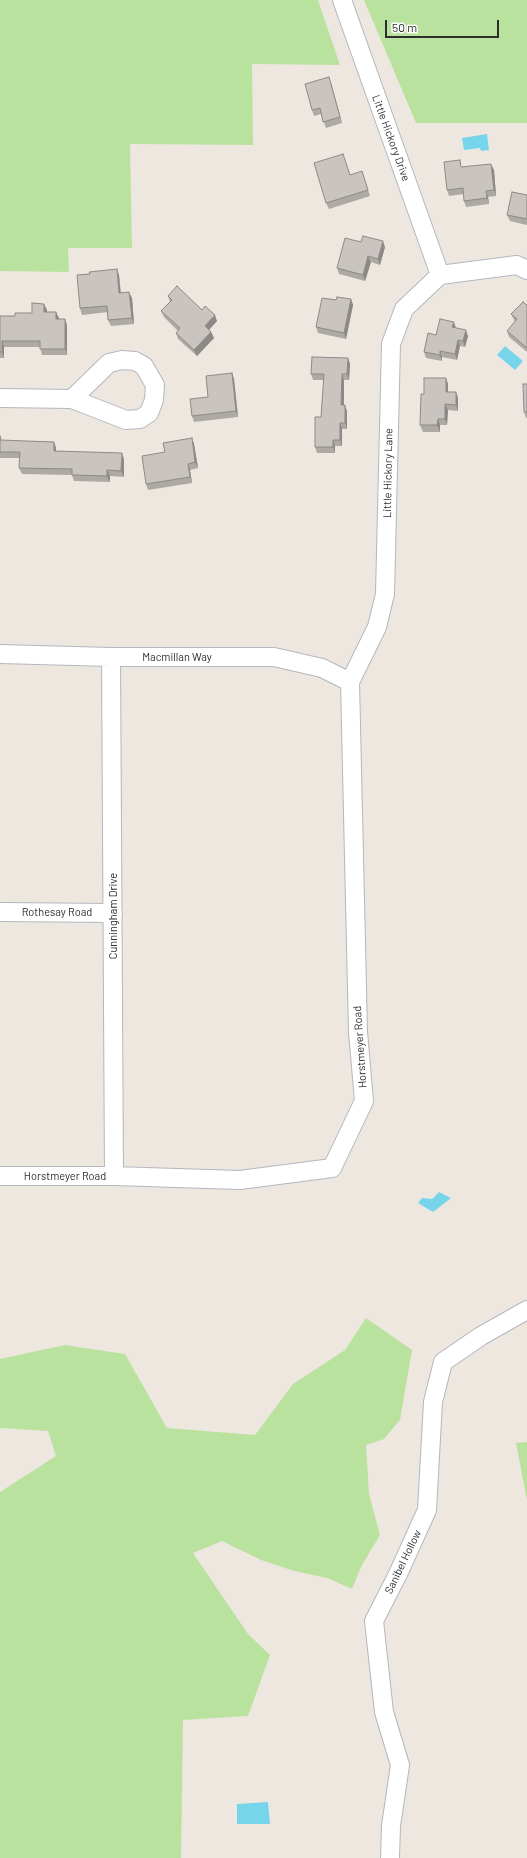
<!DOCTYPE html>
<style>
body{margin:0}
#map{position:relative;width:527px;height:1858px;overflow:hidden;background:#eee7e0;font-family:Barlow,sans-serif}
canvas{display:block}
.scale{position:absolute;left:385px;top:20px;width:114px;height:18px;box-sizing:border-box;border:2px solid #2d2d2d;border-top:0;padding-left:5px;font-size:12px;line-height:14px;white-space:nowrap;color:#2d2d2d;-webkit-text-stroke:3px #fff;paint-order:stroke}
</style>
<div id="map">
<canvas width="527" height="1858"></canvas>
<div class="scale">50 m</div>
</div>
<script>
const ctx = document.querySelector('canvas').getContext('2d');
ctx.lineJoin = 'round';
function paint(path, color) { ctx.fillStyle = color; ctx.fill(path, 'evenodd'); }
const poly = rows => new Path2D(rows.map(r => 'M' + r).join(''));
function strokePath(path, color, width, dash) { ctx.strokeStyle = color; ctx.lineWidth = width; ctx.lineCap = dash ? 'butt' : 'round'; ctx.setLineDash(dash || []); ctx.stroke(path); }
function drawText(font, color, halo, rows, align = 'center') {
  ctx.font = font + ' Barlow,sans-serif'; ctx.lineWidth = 3.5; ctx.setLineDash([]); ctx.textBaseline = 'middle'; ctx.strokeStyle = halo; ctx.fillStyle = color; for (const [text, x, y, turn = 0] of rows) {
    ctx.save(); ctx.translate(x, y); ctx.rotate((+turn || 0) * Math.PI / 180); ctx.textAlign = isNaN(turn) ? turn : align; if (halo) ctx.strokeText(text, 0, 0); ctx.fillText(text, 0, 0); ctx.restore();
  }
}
paint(poly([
 [0,0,318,0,340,65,252,64,253,145,130,144,132,248,68,248,69,272,0,271],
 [364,0,527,0,527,123,416,123],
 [366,1318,412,1350,400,1420,384,1439,366,1445,369,1494,380,1535,362,1565,352,1589,327,1578,294,1571,261,1560,222,1541,193,1553,248,1634,270,1655,248,1716,183,1720,181,1858,0,1858,0,1492,56,1456,48,1431,0,1428,0,1359,65,1345,125,1354,167,1428,255,1435,293,1384,345,1350],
 [527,1442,527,1500,516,1443]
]), '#bae29f');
paint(poly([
 [487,134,489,150,481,151,480,148,464,150,462,138],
 [505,346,523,361,515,370,497,355],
 [439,1192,451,1198,433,1212,418,1203,422,1198,432,1199],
 [268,1802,270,1824,237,1824,237,1804]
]), '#77d5eb');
const minor = poly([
 [342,0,440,275],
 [440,275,517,265,527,270],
 [0,398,72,399,126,420,140,419,149,413,154,400,155,385,144,366,135,361,122,360,109,363,72,399],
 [0,654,111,657,274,657,322,668,350,682],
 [111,657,114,1176],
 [0,912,113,913],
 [0,1176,114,1176,240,1180,332,1168,364,1101,358,1032,350,682,377,627,385,594,391,344,404,309,440,275],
 [390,1858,391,1826,400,1765,384,1712,374,1621,398,1574,427,1510,433,1402,443,1362,481,1336,527,1310]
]);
strokePath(minor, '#b3b7bf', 20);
strokePath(minor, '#fff', 18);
paint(poly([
 [331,83,342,123,326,128,321,114,314,116,312,110],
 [463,167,494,170,496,196,488,197,489,204,466,207,464,201,464,194,449,196,447,190],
 [362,171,370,196,329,209,326,203],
 [527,195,527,225,510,221,507,215],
 [361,242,385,247,380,265,371,262,365,281,339,274,337,268],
 [119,275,121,293,132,298,134,324,111,326,108,320,108,312,82,315,80,308],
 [168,296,202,310,217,321,209,330,211,332,214,338,197,356,178,339,176,333,178,331,164,317,161,311,170,302],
 [351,299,353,305,346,339,318,333,316,327,336,300],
 [44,304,47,310,47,312,59,318,59,319,67,325,67,355,42,355,40,347,4,347,4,358,0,358,0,316,15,316,32,313],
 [527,305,527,352,509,337,507,331,515,322,511,314],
 [456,328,468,336,465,347,460,346,457,360,442,357,442,361,426,358,424,352,436,335],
 [348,358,350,364,349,380,344,380,344,405,347,411,347,429,342,429,342,446,335,446,335,453,317,453,315,447,321,417,324,380,313,380,311,374],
 [232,373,234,379,238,417,194,422,192,416,208,397],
 [446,378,448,384,448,392,456,392,458,398,458,411,448,410,447,425,440,425,440,432,423,432,420,425],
 [527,384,527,418,526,418,524,412],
 [0,436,2,441,54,442,56,448,56,451,124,459,124,477,110,476,110,482,74,481,72,475,22,474,19,468,20,458,0,458],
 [192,438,194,444,198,468,190,470,192,483,148,490,146,484,165,452]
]), '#ada9a4');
paint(poly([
 [329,77,331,83,342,123,340,117],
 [491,164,494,170,496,196,494,190],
 [486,191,488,197,489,204,487,198],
 [383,241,385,247,380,265,378,259],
 [368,256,371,262,365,281,363,275],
 [117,269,119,275,121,299,119,293],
 [129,292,132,298,134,324,132,318],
 [351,299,353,305,346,339,344,333],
 [44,304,47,310,46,318,44,312],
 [56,312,59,318,58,325,56,319],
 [215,315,217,321,207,332,205,326],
 [65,319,67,325,67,355,65,349],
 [454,322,456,328,452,327],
 [466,330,468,336,465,347,463,341],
 [211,332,214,338,197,356,194,350],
 [458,340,460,346,457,360,455,354],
 [2,341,4,347,4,358,2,352],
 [440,351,442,357,442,361,440,355],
 [348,358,350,364,349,380,347,374],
 [232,373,234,379,238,417,236,411],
 [342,374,344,380,344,411,341,405],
 [446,378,448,384,448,398,446,392],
 [456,392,458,398,458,411,456,405],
 [445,404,448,410,447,425,445,419],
 [345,405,347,411,347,429,345,423],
 [438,419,440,425,440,432,437,425],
 [340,423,342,429,342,446,340,440],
 [192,438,194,444,198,468,195,462],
 [333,440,335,446,335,453,333,447],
 [54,442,56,448,56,457,54,451],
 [122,453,124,459,124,477,121,471],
 [188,464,190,470,192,483,190,477],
 [107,470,110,476,110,482,107,476]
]), '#8d8986');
const building = poly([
 [329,77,340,117,323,122,320,108,312,110,305,84,329,77],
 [343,154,350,175,362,171,368,190,326,203,314,163,343,154],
 [460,160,461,167,491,164,494,190,486,191,487,198,464,201,463,188,447,190,444,162,460,160],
 [512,192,527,195,527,219,507,215,512,192],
 [363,236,383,241,378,259,368,256,363,275,337,268,345,238,361,242,363,236],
 [117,269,119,293,129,292,132,318,108,320,107,306,80,308,77,275,90,274,89,272,117,269],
 [177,286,202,310,205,306,215,315,205,326,211,332,194,350,176,333,180,328,161,311,172,300,168,296,177,286],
 [337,297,351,299,344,333,316,327,322,298,336,300,337,297],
 [523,302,527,305,527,348,507,331,517,319,511,314,523,302],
 [32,303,44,304,44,312,56,312,56,319,65,319,65,349,40,349,40,341,2,341,2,352,0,352,0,316,15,316,15,313,32,313,32,303],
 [440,319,454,322,452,327,466,330,463,341,458,340,455,354,440,351,440,355,424,352,428,333,436,335,440,319],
 [312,357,348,358,347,374,342,374,341,405,345,405,345,423,340,423,340,440,333,440,333,447,315,447,315,417,321,417,324,374,311,374,312,357],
 [232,373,236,411,192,416,190,399,208,397,206,376,232,373],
 [424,378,446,378,446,392,456,392,456,405,445,404,445,419,438,419,437,425,420,425,421,394,424,394,424,378],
 [523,384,527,384,527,412,524,412,523,384],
 [0,436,0,440,54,442,54,451,122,453,121,471,107,470,107,476,72,475,72,469,19,468,20,452,0,452,0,436],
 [192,438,195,462,188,464,190,477,146,484,142,456,165,452,163,443,192,438]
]);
paint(building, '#c9c4bf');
strokePath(building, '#8d8986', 1);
drawText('11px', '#2d2d2d', '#fff', [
 ["Little Hickory Drive",391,138,70],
 ["Little Hickory Lane",388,473,-89],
 ["Macmillan Way",177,657],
 ["Rothesay Road",57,912],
 ["Cunningham Drive",113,916,-90],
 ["Horstmeyer Road",360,1047,-94],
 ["Horstmeyer Road",65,1176],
 ["Sanibel Hollow",403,1562,-64]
]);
</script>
